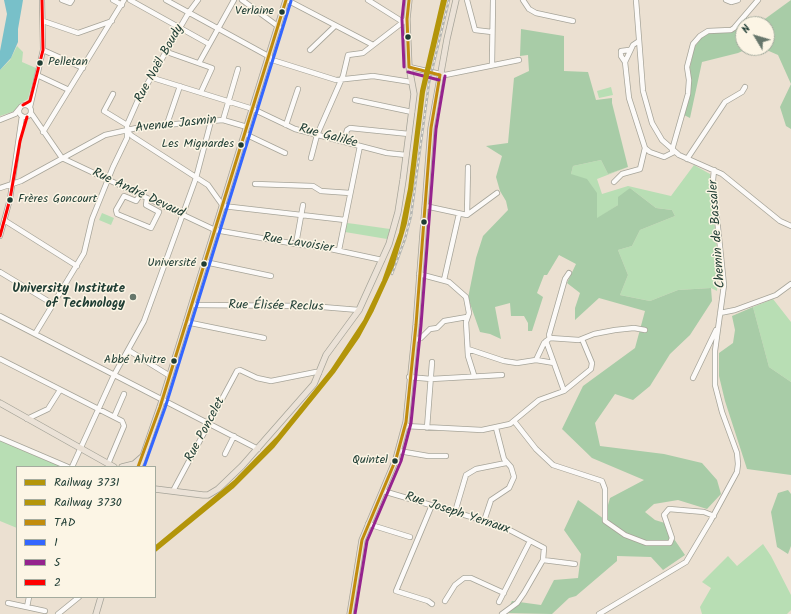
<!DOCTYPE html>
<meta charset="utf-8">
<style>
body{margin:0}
#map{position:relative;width:791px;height:614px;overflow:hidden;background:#ebe0d1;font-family:Kalam,sans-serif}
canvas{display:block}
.legend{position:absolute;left:16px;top:466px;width:140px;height:132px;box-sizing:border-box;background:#fcf5e5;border:1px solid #a4ab9e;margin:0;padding:5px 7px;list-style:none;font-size:12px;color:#1f3d34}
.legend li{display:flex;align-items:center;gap:8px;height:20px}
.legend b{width:20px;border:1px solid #a4ab9e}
.north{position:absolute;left:735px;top:16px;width:40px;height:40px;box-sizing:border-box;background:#fcf5e5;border:1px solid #a4ab9e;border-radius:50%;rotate:308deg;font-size:11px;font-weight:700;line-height:16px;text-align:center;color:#1f3d34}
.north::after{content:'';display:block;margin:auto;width:14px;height:18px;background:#66766b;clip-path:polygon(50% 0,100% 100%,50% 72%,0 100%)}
</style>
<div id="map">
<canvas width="791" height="614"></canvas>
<ul class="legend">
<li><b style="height:5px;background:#b3950a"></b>Railway 3731</li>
<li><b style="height:5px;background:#b3950a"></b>Railway 3730</li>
<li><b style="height:5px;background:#c18c0d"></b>TAD</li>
<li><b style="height:5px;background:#36f"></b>1</li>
<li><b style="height:5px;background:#95238e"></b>5</li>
<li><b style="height:5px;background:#f00"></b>2</li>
</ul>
<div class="north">N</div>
</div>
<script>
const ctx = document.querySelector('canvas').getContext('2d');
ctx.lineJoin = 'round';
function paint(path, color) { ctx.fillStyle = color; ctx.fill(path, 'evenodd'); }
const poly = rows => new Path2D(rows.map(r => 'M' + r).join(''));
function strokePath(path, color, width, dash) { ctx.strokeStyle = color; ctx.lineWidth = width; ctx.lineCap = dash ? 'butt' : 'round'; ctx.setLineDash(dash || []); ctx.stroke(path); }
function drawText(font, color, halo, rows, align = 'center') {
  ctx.font = font + ' Kalam,sans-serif'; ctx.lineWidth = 3; ctx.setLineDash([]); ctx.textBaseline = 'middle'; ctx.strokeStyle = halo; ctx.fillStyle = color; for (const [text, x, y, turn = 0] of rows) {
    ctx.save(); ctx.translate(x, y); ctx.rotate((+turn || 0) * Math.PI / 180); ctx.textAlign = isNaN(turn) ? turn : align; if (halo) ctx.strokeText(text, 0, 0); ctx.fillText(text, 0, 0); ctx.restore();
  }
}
paint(poly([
 [17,46,23,52,22,62,36,68,28,99,21,103,15,111,0,116,0,70,10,60],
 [611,87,613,95,599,98,597,91],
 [601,160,608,174,628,167,597,179,602,194,628,186,671,196,694,165,710,174,718,261,717,291,711,288,678,290,650,301,620,295,628,275,618,250,632,246,640,230,675,216,672,210,656,208,630,188,618,205,597,219,571,174,573,166],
 [102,213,114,218,111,225,99,220],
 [347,223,355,224,390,229,387,239,345,232],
 [773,299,791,322,791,382,769,367,753,307],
 [0,439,61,466,17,467,17,528,0,521],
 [763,544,771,556,791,595,791,610,787,614,702,614,700,607,711,588,702,582,728,556,737,566]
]), '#b8deb4');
paint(poly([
 [791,0,791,129,786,126,780,107,791,84,778,55,762,48,767,48,767,24,758,24],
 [743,28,743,48,749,48,738,53,702,62,690,118,684,115,691,89,690,67,694,48,701,38,711,32,731,31],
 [521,29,564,36,564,71,588,72,596,100,612,98,612,103,628,167,608,174,601,160,573,166,571,174,587,179,597,193,597,218,618,205,618,197,630,188,656,208,672,210,675,216,640,230,632,246,618,250,628,275,620,295,650,301,678,290,711,288,712,301,690,335,670,354,650,386,633,400,615,394,595,423,600,446,664,454,702,463,717,480,721,494,707,509,678,500,654,504,645,512,655,520,668,524,670,533,685,555,663,570,651,557,617,556,617,561,576,596,569,598,552,614,506,613,512,601,541,605,554,580,578,578,581,554,564,530,578,500,604,519,610,498,644,480,592,458,562,429,583,386,635,348,645,311,599,298,575,320,575,308,580,293,567,283,576,264,559,255,547,275,544,275,537,293,543,297,532,331,528,331,528,323,524,316,511,316,510,303,495,307,501,339,490,334,480,332,468,298,476,258,483,236,508,210,506,201,500,191,496,177,502,156,486,146,508,143,514,78,529,71,528,55,520,56],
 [753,307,769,367,791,382,791,475,747,469,725,401,719,376,719,353,733,343,735,330,732,316],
 [788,490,791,494,791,546,788,554,777,547,771,512,778,493]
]), '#a8cca7');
paint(poly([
 [4,0,23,0,22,6,18,29,18,42,11,58,0,70,0,51,7,14]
]), '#78c0c9');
const minor = poly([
 [62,0,70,3,72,0],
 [113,0,122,5],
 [130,0,209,44],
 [166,0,270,57],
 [242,0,279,27],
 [287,0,373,45],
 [368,0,403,22],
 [467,0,475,30,492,32],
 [523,0,529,9,536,13,573,21],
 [636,0,643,91,652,123,662,140,679,155,722,174,780,221,791,226],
 [726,0,731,2,738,0],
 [43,21,78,33,112,21],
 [639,41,633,45,625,62,629,98,645,148,650,152,664,157,674,152],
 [43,50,83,68],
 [310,50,335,26],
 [167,52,212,68,201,92],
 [269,59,336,80,373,76,411,82],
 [625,62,621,56,621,51,629,50],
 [199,63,234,0],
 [492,65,493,0],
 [409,67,445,75,519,60],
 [37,75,69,90],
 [153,78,253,109,295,129,387,153,406,155],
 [113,94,104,111,127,125],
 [355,100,412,112],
 '19 111a6 6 0 1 1 12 0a6 6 0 1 1-12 0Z',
 [30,107,43,50,42,0],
 [31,113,62,158,215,230,296,244,326,248,382,260],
 [0,120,15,114,20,108],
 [223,120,238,69],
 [167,124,180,86],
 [286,125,298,89],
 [127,131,132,136,208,185,223,206,345,220],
 [43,132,124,0],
 [245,134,285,153],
 [344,141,347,130,350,128,409,134],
 [672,150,688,94,689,80,687,67,693,44,700,36,708,31,731,30,734,28,758,0],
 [311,158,317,135,343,76,348,55,363,53,407,19],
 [687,159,725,102,742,92,745,87],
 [614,182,622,174,640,169,645,148],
 [255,184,313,186,321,191,350,193],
 [0,188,21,181,105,135,141,127,223,120,247,127],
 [140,195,136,201,124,196,116,210,117,214,151,228,159,212,146,205,147,198],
 [425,206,467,215,497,193],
 [467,215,468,167],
 [4,220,77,266],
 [0,236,10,199,22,116],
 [296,244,303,205],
 [339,250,360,146],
 [205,262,271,276],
 [0,272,53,304],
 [419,274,449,282,466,297,469,313,466,322,468,356,474,375],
 [444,280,459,214],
 [192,305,310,306,359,310],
 [720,313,735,310,776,295,791,284],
 [0,316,258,449],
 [186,322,264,338],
 [35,334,84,253,92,219,113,167,127,138,127,125,138,100,189,12,198,0],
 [550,338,549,335,565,279,569,273],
 [415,340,421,338,430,329,437,328,444,321,467,317],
 [546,341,564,391],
 [468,349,504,361,517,363,536,360,554,363],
 [128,350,170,376],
 [0,359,122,421,124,426,108,464],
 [536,360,544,343,550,338,579,340,594,334,615,330,634,328,645,330],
 [409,377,431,379,502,375],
 [693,378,716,330],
 [114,417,124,394],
 [27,419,48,409,60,390],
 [514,421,536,449,553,465,602,481,605,489,605,521,625,535,646,543,670,543,672,538,664,515,669,509,704,512,714,516],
 [405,426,482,430,510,424,539,400,564,391,591,369,592,363,582,339],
 [427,428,432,362],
 [0,438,68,467],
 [399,451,428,456,446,456],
 [225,454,234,436],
 [72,467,114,375,144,321,196,178,211,121],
 [173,491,237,371,240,370,257,378,271,381,316,372,319,373],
 [383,491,502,526,544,548,543,560,524,593,517,603,502,614],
 [455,512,466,475,476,469,506,463],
 [484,521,491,500,509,488,514,477,511,467,504,459,496,428],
 [368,524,410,537],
 [543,560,575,564],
 [445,601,455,585,464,578,471,578,504,593],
 [499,602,530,541],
 [8,603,45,611],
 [432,604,428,601,396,591,432,505],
 [27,607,29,597],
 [58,614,79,597],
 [599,614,686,562,711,520,737,472,738,464,737,453,722,412,715,385,715,351,724,285,713,180,714,170]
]);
const major = poly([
 [0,403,114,467],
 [122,467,134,464,142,457],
 [138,467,141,462,160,407,286,0],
 [155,489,203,495,208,495,218,489,242,466,314,384,326,355,359,310,389,244,398,212,403,180,414,94,409,67,407,19,409,0],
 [96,614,101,597],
 [350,614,362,540,396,459,406,422,416,325,431,128,447,39,456,0]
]);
strokePath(minor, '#a6a499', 6);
strokePath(major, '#a6a499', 7);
strokePath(minor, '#fcfaf8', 4.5);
strokePath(major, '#ebe2d7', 5.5);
const rail = poly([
 [392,274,405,239,411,216,429,83,449,0]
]);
strokePath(rail, '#b3b5b2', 2.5);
strokePath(rail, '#fcf5e5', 1, [3]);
strokePath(poly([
 [409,0,407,19,409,67],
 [409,67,440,75],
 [138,467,160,407,286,0],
 [350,614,362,540,396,459,406,422,416,325,431,128,440,75]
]), '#c18c0d', 3);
strokePath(poly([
 [144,467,165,408,291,1]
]), '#36f', 3);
strokePath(poly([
 [404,0,402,19,404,67],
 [408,72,439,80],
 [355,614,367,541,401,461,411,423,421,325,436,129,445,76]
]), '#95238e', 3);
strokePath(poly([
 [23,105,30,101,43,50,42,0],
 [0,236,10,199,20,141,27,117]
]), '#f00', 3);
strokePath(poly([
 [155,548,236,481,278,438,332,371,365,321,384,281,401,233,410,189,422,91,443,0]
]), '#b3950a', 4);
strokePath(poly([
 [155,550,232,487,273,446,333,372,358,336,372,310,392,266,405,223,411,190,423,92,445,0]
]), '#b3950a', 4);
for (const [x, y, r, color] of [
 [282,12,3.5,"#1f3d34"],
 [408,37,3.5,"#1f3d34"],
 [40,63,3.5,"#1f3d34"],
 [241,145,3.5,"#1f3d34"],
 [10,200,3.5,"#1f3d34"],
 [424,222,3.5,"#1f3d34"],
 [204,264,3.5,"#1f3d34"],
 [133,297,4,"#66766b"],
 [174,361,3.5,"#1f3d34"],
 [395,461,3.5,"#1f3d34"]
]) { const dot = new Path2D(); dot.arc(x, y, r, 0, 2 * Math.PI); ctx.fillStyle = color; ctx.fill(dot); strokePath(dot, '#fcf5e5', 1.5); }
drawText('12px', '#1f3d34', '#fcf5e5', [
 ["Verlaine",274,12],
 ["Pelletan",48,63,"left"],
 ["Les Mignardes",234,145],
 ["Frères Goncourt",18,200,"left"],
 ["Université",196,264],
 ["Abbé Alvitre",166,361],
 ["Quintel",388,461]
], 'right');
drawText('13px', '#1f3d34', '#fcf5e5', [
 ["Rue Noël Boudy",160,64,-61],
 ["Avenue Jasmin",176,125,-6],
 ["Rue Galilée",328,137,15],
 ["Rue André Devaud",138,194,25],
 ["Chemin de Bassaler",718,234,-94],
 ["Rue Lavoisier",298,244,9],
 ["Rue Élisée Reclus",276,307,1],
 ["Rue Poncelet",206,430,-62],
 ["Rue Joseph Yernaux",457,514,18]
]);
drawText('bold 13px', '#1f3d34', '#fcf5e5', [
 ["University Institute",125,290],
 ["of Technology",125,305]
], 'right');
</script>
